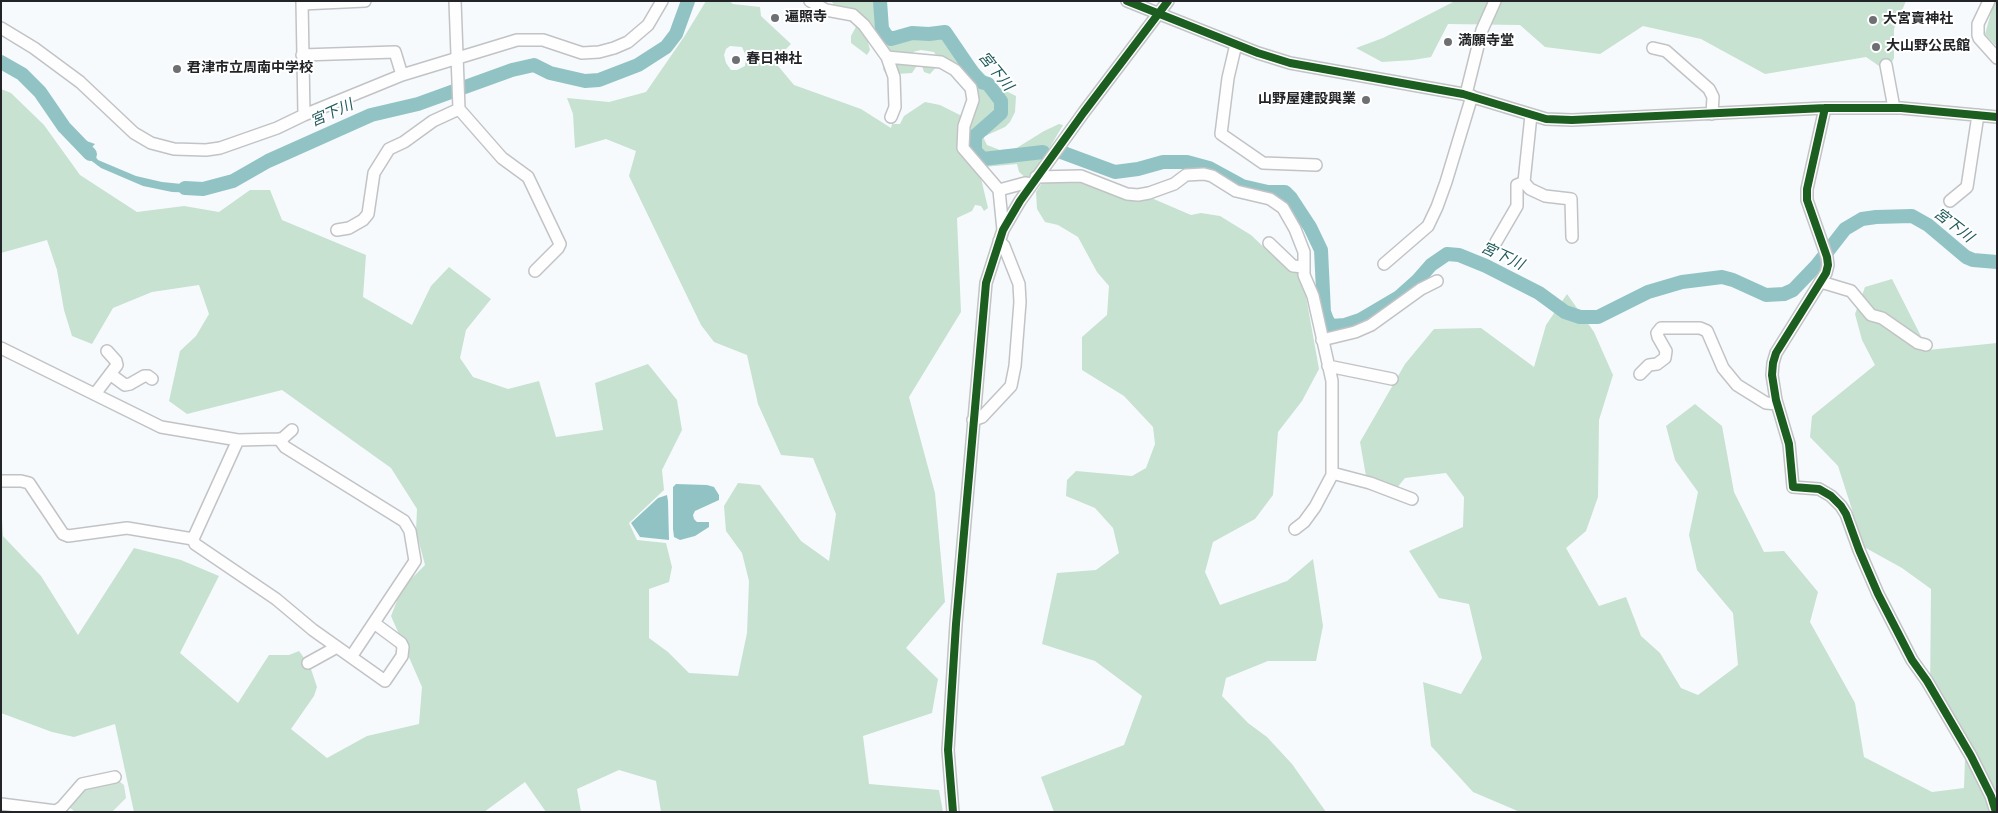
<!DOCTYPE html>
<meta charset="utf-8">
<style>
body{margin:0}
#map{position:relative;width:1998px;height:813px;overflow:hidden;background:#f7fafd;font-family:Jost,sans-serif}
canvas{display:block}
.frame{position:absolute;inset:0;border:2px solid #222427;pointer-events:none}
</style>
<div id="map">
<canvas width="1998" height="813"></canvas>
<div class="frame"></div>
</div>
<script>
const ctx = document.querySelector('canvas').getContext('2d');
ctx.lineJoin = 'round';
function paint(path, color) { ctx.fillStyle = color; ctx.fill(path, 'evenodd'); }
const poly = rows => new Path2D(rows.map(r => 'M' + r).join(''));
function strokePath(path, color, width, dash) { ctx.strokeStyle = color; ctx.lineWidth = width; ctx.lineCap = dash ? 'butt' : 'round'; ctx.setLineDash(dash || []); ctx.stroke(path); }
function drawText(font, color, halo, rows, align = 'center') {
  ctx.font = font + ' Jost,"Noto Sans JP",sans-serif'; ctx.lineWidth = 4; ctx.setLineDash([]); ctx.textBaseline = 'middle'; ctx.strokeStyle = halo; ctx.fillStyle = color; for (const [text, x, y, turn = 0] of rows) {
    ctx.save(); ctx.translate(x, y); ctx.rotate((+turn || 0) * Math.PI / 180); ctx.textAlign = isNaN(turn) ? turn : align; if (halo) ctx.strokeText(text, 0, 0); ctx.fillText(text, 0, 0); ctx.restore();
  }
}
paint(poly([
 [119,781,124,785,126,798,112,812,75,812,69,807,82,790]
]), '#cee4d6');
paint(poly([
 [706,1,729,1,733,4,760,7,761,16,791,44,774,61,794,85,861,109,891,128,892,124,900,124,904,116,925,102,940,105,962,116,973,88,939,64,930,74,924,72,922,66,916,67,912,73,898,74,888,78,883,69,884,57,875,29,869,24,865,29,870,50,867,55,851,43,851,36,858,23,836,7,831,1,884,1,886,24,889,30,894,32,933,28,942,31,951,37,983,73,1000,88,1016,96,1015,112,1010,122,1005,127,983,137,987,145,1000,150,1015,149,1044,131,1059,124,1063,125,1035,173,1026,178,1019,172,1017,164,984,167,980,174,988,208,984,211,981,206,975,205,972,211,957,218,961,312,909,397,935,493,945,602,906,648,938,679,932,713,863,736,869,784,939,790,943,812,661,812,656,781,619,770,577,789,581,812,546,812,525,782,484,812,134,812,115,724,74,737,52,732,1,713,1,500,3,536,41,576,78,635,134,548,181,560,219,576,180,653,238,703,269,655,289,655,299,651,310,666,317,687,314,696,291,729,327,758,367,736,419,724,422,687,391,616,402,588,425,565,416,531,417,509,391,468,282,390,187,414,169,401,180,351,196,336,209,314,199,285,152,292,113,308,92,344,72,336,64,310,57,270,47,240,1,253,1,89,11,93,44,125,80,175,137,212,184,206,219,212,250,190,270,190,282,220,366,255,363,297,412,325,431,286,449,267,491,299,466,330,460,358,473,377,508,389,539,381,556,437,603,430,595,383,648,364,677,400,682,430,662,470,664,490,629,523,637,540,666,543,672,567,669,582,649,589,649,638,668,652,689,673,738,676,747,633,749,581,742,553,726,531,724,506,738,483,760,485,801,541,829,561,836,514,813,458,781,455,758,404,747,355,714,342,701,325,629,176,636,151,606,139,575,148,573,114,567,98,609,102,646,92,684,37],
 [730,46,742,47,746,56,745,66,737,70,731,70,726,63,724,55,726,49],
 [921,50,934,52,939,60,913,57,913,52],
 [1455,1,1906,1,1894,29,1894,58,1890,66,1882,68,1866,57,1765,74,1701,39,1643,26,1600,54,1545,47,1520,25,1448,24,1431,57,1413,60,1382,62,1356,48,1383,38],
 [1997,1,1997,47,1985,34,1994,2],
 [1071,177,1149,197,1191,215,1201,213,1220,216,1251,235,1273,256,1302,274,1319,369,1302,401,1278,432,1273,495,1255,519,1213,542,1205,572,1220,605,1287,581,1313,559,1323,626,1316,661,1268,661,1226,678,1222,696,1248,723,1267,737,1292,764,1326,812,1054,812,1041,777,1124,745,1142,696,1095,661,1042,644,1057,573,1096,570,1119,553,1113,528,1095,508,1066,496,1067,480,1076,471,1132,476,1146,468,1155,444,1153,427,1124,396,1082,370,1082,337,1107,315,1109,286,1097,272,1078,237,1058,225,1045,222,1037,209,1036,192,1044,180],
 [1892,279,1928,350,1997,343,1997,812,1520,812,1473,792,1431,746,1423,682,1461,694,1482,658,1469,604,1439,598,1409,551,1463,527,1464,497,1446,473,1405,478,1396,489,1366,476,1360,442,1405,364,1434,329,1481,328,1534,367,1546,325,1567,294,1594,332,1613,375,1599,420,1598,497,1586,531,1566,548,1599,606,1626,597,1641,636,1660,653,1681,688,1698,695,1738,665,1733,613,1697,570,1689,535,1698,492,1675,460,1666,426,1695,404,1722,426,1734,492,1764,552,1784,551,1818,592,1810,622,1855,703,1864,757,1932,792,1964,788,1965,758,1930,696,1931,589,1902,568,1864,547,1838,466,1810,437,1812,416,1875,365,1862,340,1855,314,1865,287]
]), '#c7e2d1');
paint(poly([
 [81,139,95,144,90,149,98,160,136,176,162,182,202,186,203,193,172,192,143,186,101,168,77,150,75,144],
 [676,484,707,485,714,487,719,495,719,500,695,511,693,515,694,519,697,522,709,522,709,527,695,536,680,540,674,537,673,529,673,487],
 [667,495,668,501,669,540,640,537,631,523,658,498]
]), '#92c3c4');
strokePath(poly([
 [880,1,882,29,886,35,891,39,912,33,929,34,945,32,973,73,981,82,988,84,1001,101,1001,113,975,136,975,151,983,159,1043,152],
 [1,62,22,74,40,92,64,127,90,154],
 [1061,152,1115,172,1138,169,1163,162,1187,162,1209,168,1242,186,1268,192,1285,192,1291,198,1310,227,1321,250,1324,312,1327,320,1331,326,1345,325,1360,320,1399,297,1417,281,1431,265,1447,254,1459,255,1486,266,1539,293,1565,312,1580,317,1598,317,1648,292,1682,282,1722,277,1733,280,1766,295,1784,294,1793,290,1817,265,1845,229,1862,219,1876,217,1912,216,1928,225,1966,257,1973,260,1997,262],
 [185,188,203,189,233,181,268,161,371,115,418,104,512,70,534,65,550,73,585,81,599,80,638,65,666,47,676,34,688,1]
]), '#92c3c4', 14);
const minor = poly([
 [302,1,304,115],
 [455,1,459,109,502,158,528,177,560,244,558,248,535,271],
 [810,1,826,10,853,15,864,25,887,57,894,77,895,107,891,117],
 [1127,1,1258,53,1290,63,1463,94,1546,119,1572,120,1825,108,1901,108,1997,117],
 [1989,1,1978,24,1978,35,1979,38,1997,58],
 [302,4,365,1],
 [1,28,34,48,80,82,134,133,151,143,174,149,206,150,220,148,277,128,304,115,402,75,517,40,543,40,582,53,599,52,614,48,628,42,648,25,662,1],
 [1236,44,1228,78,1221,134,1263,163,1316,165],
 [1653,48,1666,51,1709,89,1713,97,1712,114],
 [302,55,395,52,402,75],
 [887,57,941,62,955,70,971,88,973,100,964,126,963,148,999,190,1003,230],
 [1886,65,1894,108],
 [1466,94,1482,30,1495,1],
 [1825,108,1807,189,1807,200,1827,257,1828,265,1826,273,1776,353,1773,363,1772,375,1776,400,1789,444,1793,487,1819,489,1831,496,1841,506,1846,514,1859,550,1878,594,1912,660,1927,681,1971,756,1991,796,1996,812],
 [1531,115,1524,182,1530,189,1545,196,1571,199,1572,237],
 [1036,177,1081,176,1127,194,1138,195,1149,193,1174,184,1186,175,1204,174,1212,176,1236,191,1270,199,1283,208,1295,229,1304,252,1304,275,1313,296,1332,381,1332,475,1315,507,1304,522,1295,529],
 [999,190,1025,183,1032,184],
 [1950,201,1967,187,1978,115],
 [337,230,349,228,363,220,368,214,374,173,389,149,404,142,433,121,459,109],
 [1496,242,1517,206,1517,185,1524,182],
 [1269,243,1293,266,1304,267],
 [1384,264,1428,226,1437,207,1446,182,1472,96],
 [1821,282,1851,291,1871,315,1882,318,1918,343,1926,345],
 [1322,340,1355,332,1371,325,1421,289,1437,281],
 [1,348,161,427,238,440,279,439,283,438,292,430],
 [1328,366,1392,379],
 [110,374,125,385,130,384,144,376,148,376,152,379],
 [1640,374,1649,365,1657,364,1665,358,1666,351,1658,337,1657,333,1661,328,1700,328,1707,331,1723,368,1737,385,1766,403,1777,404],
 [95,394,117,365,116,361,107,351],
 [973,420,982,417,1011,386,1015,366,1020,302,1019,284,1004,246,999,241],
 [279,439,285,447,404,521,410,531,415,561,351,657],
 [1332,473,1370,483,1412,499],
 [1,481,21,481,29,483,63,534,68,536,127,528,193,539],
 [193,539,195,544,276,599,313,630,385,681,402,656,403,647,401,643,374,623],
 [193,539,238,440],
 [308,663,337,647],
 [1,804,56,811,62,807,82,784,115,777],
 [953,812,948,750,956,624,986,283,1003,230,1020,201,1084,112,1168,1]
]);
strokePath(minor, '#c1c3c5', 14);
strokePath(minor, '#fefeff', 11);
strokePath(poly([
 [1127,1,1258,53,1290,63,1463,94,1546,119,1572,120,1825,108,1901,108,1997,117],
 [1825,108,1807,189,1807,200,1827,257,1828,265,1826,273,1776,353,1773,363,1772,375,1776,400,1789,444,1793,487,1819,489,1831,496,1841,506,1846,514,1859,550,1878,594,1912,660,1927,681,1971,756,1991,796,1996,812],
 [953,812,948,750,956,624,986,283,1003,230,1020,201,1084,112,1168,1]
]), '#1b5e20', 8);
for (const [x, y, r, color] of [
 [775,18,5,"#6d6f72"],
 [1873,20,5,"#6d6f72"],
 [1448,42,5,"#6d6f72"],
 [1876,47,5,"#6d6f72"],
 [736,60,5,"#6d6f72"],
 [177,69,5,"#6d6f72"],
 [1366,100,5,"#6d6f72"]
]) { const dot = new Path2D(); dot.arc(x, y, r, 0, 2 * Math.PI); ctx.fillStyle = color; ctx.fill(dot); strokePath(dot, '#fff', 2); }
drawText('bold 14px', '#222427', '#fff', [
 ["遍照寺",785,18],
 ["大宮賣神社",1883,20],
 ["満願寺堂",1458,42],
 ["大山野公民館",1886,47],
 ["春日神社",746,60],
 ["君津市立周南中学校",187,69],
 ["山野屋建設興業",1356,100,"right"]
], 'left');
drawText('italic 15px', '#205b5b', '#fff', [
 ["宮下川",995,72,51],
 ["宮下川",332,114,-24],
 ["宮下川",1953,226,38],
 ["宮下川",1502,257,25]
]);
</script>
